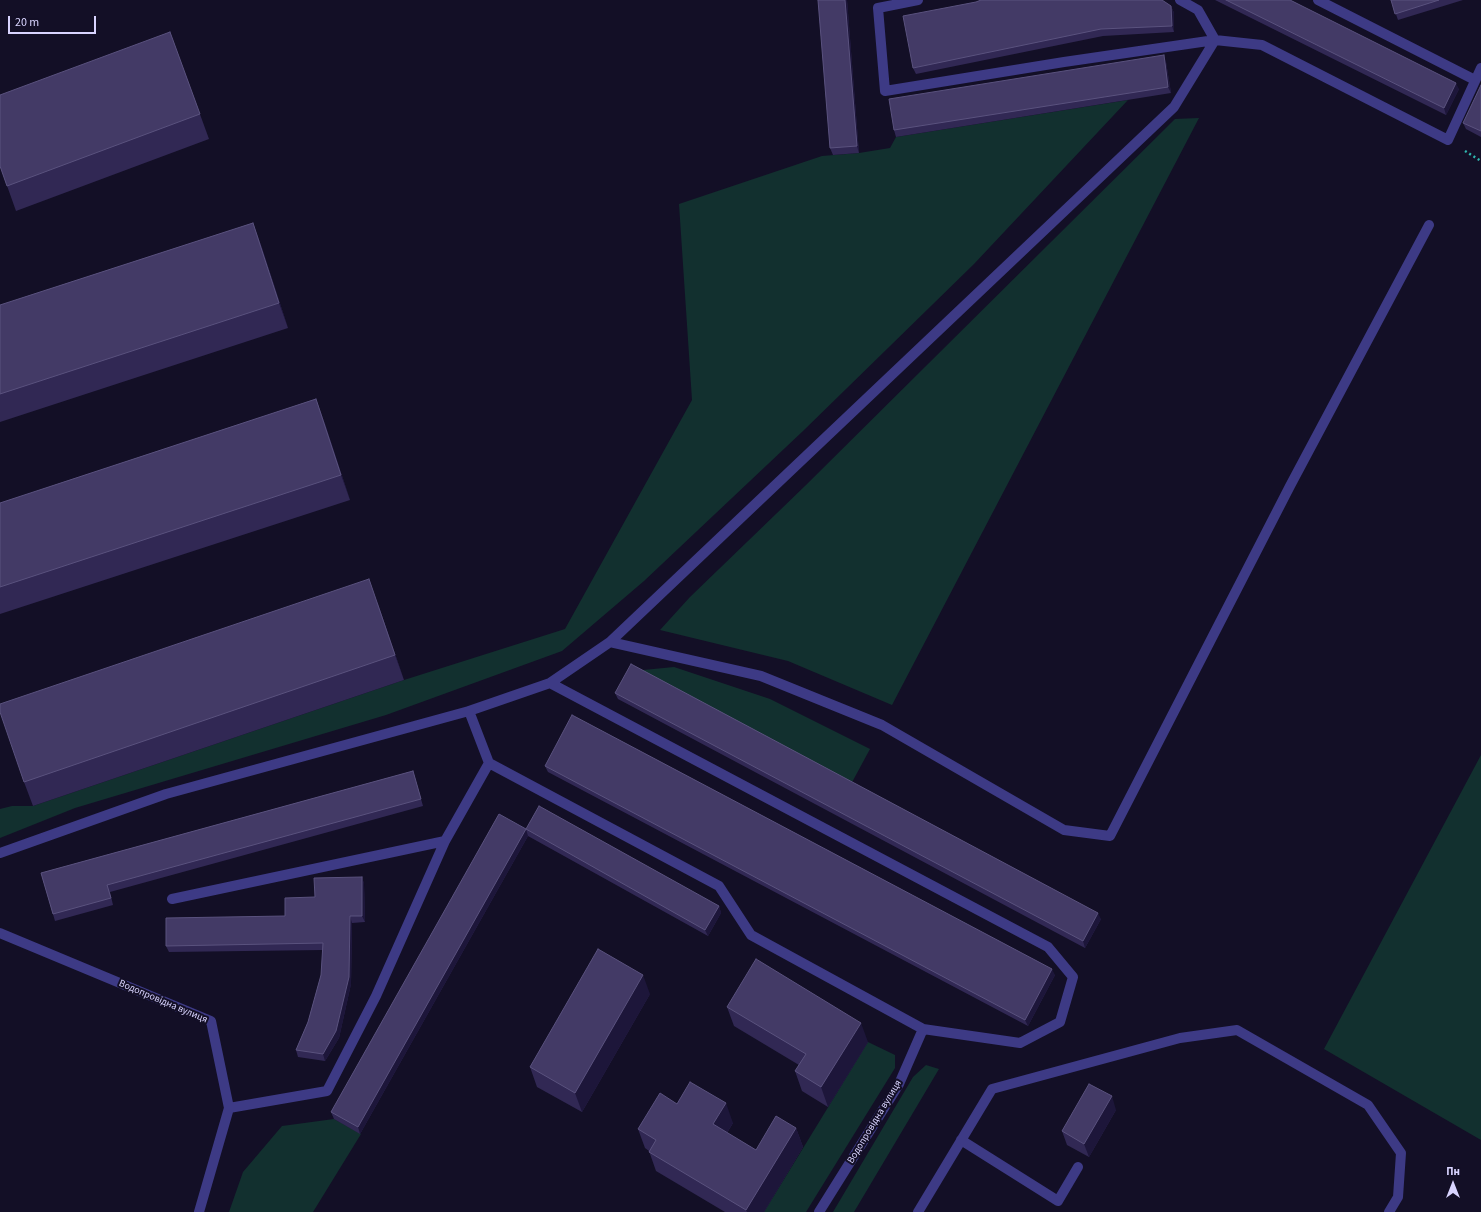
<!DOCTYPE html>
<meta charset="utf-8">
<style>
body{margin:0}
#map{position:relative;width:1481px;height:1212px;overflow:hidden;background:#130f26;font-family:"Source Sans 3",sans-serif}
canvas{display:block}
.north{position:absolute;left:1433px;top:1164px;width:40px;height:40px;-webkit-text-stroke:3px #130f26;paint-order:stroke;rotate:0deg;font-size:11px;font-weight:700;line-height:16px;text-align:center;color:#d9d4ff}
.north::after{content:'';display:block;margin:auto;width:14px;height:18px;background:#d9d4ff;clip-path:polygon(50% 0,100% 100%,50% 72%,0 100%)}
.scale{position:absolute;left:8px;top:16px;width:88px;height:18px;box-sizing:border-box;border:2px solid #d9d4ff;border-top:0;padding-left:5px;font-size:12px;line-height:14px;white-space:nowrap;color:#d9d4ff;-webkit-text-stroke:3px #130f26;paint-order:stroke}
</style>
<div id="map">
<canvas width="1481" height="1212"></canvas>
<div class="north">Пн</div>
<div class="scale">20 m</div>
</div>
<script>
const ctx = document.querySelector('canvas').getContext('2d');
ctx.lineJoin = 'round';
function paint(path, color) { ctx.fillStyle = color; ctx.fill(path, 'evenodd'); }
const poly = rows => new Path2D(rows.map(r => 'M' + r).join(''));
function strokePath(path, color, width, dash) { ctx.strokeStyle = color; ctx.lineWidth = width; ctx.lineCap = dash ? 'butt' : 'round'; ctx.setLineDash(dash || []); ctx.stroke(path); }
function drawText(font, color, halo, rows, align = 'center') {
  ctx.font = font + ' "Source Sans 3",sans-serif'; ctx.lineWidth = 4; ctx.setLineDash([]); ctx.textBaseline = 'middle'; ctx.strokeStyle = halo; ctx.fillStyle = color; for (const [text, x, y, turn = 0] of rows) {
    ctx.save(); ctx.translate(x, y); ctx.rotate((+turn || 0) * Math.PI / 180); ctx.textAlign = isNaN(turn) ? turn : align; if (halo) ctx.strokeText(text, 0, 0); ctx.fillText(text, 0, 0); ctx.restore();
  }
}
paint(poly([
 [1128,100,974,264,803,431,644,581,562,651,386,715,75,808,0,838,0,809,12,806,33,806,404,680,565,629,692,400,679,204,822,156,859,153,890,148,896,137],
 [1199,118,892,705,788,661,660,630,690,597,806,485,1175,119],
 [674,667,770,699,870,749,850,786,633,671],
 [1481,755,1481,1140,1324,1049],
 [868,1042,895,1055,895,1068,806,1212,764,1212],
 [926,1065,939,1069,854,1212,833,1212,913,1077],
 [334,1119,361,1134,313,1212,229,1212,243,1172,282,1126]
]), '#12302f');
strokePath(poly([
 [1465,151,1481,161]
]), '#2fb8b0', 2.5, [2, 3]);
strokePath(poly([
 [918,0,878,8,885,91,1064,62,1215,40,1262,45,1448,140,1481,68],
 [1180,0,1198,10,1215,40],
 [1318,0,1475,80],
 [610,642,761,676,882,725,1064,830,1110,836,1290,486,1429,225],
 [469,711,489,763,719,886,751,935,923,1029,1020,1043,1060,1022,1073,977,1048,947,550,683],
 [0,853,166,794,469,711,550,683,610,642,1174,107,1215,40],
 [172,899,445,841,489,763],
 [0,933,211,1021,229,1108,199,1212],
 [229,1108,327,1091,376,996,445,841],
 [961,1140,1058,1201,1078,1167],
 [819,1212,899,1084,923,1029],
 [918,1212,992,1089,1180,1038,1237,1030,1368,1105,1401,1153,1398,1197,1389,1212]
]), '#3d3a85', 10);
paint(poly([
 [818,0,847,0,859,153,833,155,830,148],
 [1215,0,1290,0,1459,89,1446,115],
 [1391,0,1463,0,1398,20],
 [1171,6,1174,13,1174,32,1103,36,916,74,913,68],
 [170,32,209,139,16,211,0,166],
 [1166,62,1171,93,896,137,894,130],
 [1481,85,1481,137,1466,129,1463,123],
 [253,223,262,248,288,328,0,422,0,305],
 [316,399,325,424,350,500,0,614,0,503],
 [378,604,404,680,33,806,24,782],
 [615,693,1101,919,1085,948,618,699],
 [545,766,1055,975,1028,1026,548,772],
 [413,771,423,806,110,892,113,905,55,921,41,873],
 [526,829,719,906,721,913,708,936,528,836,360,1134,334,1119,331,1112],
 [362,877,364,884,365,922,352,923,351,984,339,1038,325,1061,298,1057,296,1050,308,1022,321,975,323,950,169,952,166,946,285,916],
 [650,994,582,1112,537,1087,530,1067],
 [727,1007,868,1042,828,1107,802,1091,795,1071,799,1065,734,1026],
 [677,1104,733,1123,727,1133,756,1150,796,1128,803,1147,764,1212,725,1212,656,1171,649,1151,645,1148,638,1129],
 [1116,1110,1089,1157,1067,1145,1062,1131]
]), '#312854');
paint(poly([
 [845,0,847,0,859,153,857,146],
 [1171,6,1174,13,1174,32,1172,26],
 [1164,55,1166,62,1171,93,1168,87],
 [1456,83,1459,89,1446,115,1444,108],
 [253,223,262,248,288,328,279,303],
 [316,399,325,424,350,500,341,475],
 [369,579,378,604,404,680,395,655],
 [526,829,528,836,360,1134,358,1127],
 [362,877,364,884,365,922,362,916],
 [719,906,721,913,708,936,705,930],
 [1098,913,1101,919,1085,948,1083,941],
 [350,916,352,923,351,984,339,1038,325,1061,323,1054],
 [1052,969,1055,975,1028,1026,1025,1020],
 [643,975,650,994,582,1112,575,1093],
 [861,1023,868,1042,828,1107,821,1087],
 [1112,1096,1116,1110,1089,1157,1084,1144],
 [726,1103,733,1123,720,1144,713,1124],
 [796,1128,803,1147,764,1212,747,1212,746,1210]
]), '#1d163a');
const building = poly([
 [818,0,845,0,857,146,830,148,818,0],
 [981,0,1162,0,1171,6,1172,26,1101,29,913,68,903,16,976,2,981,0],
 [1226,0,1290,0,1456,83,1444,108,1226,0],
 [1391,0,1439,0,1395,14,1391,0],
 [170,32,200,114,7,186,0,166,0,95,170,32],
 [1164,55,1168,87,894,130,889,99,1164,55],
 [1481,85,1481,131,1463,123,1481,85],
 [253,223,279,303,0,394,0,305,253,223],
 [316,399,341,475,0,587,0,503,316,399],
 [369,579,395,655,24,782,0,712,0,704,369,579],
 [631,664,1098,913,1083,941,615,693,631,664],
 [572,715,1052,969,1025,1020,545,766,572,715],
 [413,771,421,799,107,885,111,898,53,914,41,873,413,771],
 [539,806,719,906,705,930,526,829,358,1127,331,1112,499,814,526,829,539,806],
 [362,877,362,916,350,916,349,977,336,1031,323,1054,296,1050,308,1022,321,975,323,943,166,946,166,918,285,916,285,898,315,897,314,878,362,877],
 [598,949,643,975,575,1093,530,1067,598,949],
 [756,959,861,1023,821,1087,795,1071,806,1054,727,1007,756,959],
 [690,1082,726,1103,713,1124,756,1150,776,1116,796,1128,746,1210,649,1152,656,1140,638,1129,660,1093,677,1104,690,1082],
 [1089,1084,1112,1096,1084,1144,1062,1131,1089,1084]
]);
paint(building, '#433a66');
strokePath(building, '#5a527e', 1);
drawText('10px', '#d9d4ff', '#130f26', [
 ["Водопровідна вулиця",163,1002,23],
 ["Водопровідна вулиця",875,1122,-59]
]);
</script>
